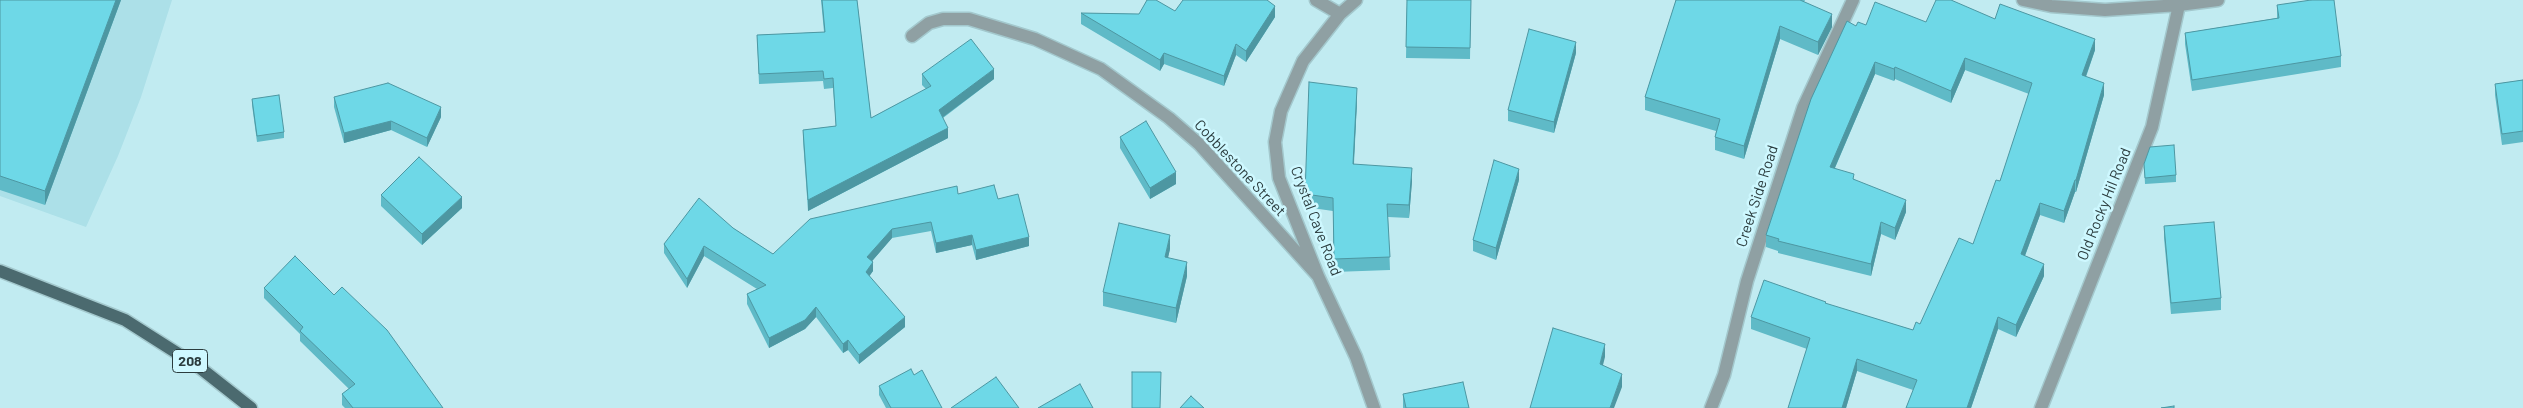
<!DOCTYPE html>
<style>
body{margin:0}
canvas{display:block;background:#c1ebf1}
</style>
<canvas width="2523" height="408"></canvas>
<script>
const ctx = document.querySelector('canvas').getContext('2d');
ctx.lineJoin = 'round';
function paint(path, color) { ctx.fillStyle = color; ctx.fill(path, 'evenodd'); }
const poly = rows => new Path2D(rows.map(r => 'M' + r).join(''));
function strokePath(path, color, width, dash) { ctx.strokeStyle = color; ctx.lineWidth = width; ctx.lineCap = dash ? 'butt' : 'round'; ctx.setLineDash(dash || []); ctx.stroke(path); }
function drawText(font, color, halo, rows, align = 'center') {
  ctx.font = font + ' Barlow,sans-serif'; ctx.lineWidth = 5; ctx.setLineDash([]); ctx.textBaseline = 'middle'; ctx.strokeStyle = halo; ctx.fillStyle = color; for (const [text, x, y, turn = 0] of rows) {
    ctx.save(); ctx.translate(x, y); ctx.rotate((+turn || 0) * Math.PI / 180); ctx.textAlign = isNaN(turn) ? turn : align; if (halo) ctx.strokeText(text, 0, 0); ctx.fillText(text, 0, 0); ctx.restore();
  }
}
paint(poly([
 [0,0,172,0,141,97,118,156,86,227,0,196]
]), '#ace0e8');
const minor = poly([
 [1316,0,1340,14],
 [1356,0,1340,14,1303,61,1281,111,1275,142,1279,178,1318,276,1356,357,1374,408],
 [2023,0,2051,6,2105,10,2179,5,2218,0],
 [912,36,929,23,943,19,969,19,1035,39,1101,69,1169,118,1199,144,1318,276],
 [1711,408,1724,375,1747,281,1803,108,1853,0],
 [2041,408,2152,127,2179,5]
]);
const primary = poly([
 [0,271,125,320,199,367,251,408]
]);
strokePath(minor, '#a3c8cd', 15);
strokePath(primary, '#a3c8cd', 15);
strokePath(minor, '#8fa0a3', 12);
strokePath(primary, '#4b6a6f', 12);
paint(poly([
 [0,0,121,0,45,205,0,190],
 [821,0,857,0,871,118,926,89,922,85,922,74,994,79,943,118,948,138,808,211,803,140,803,130,836,126,833,88,824,89,823,81,759,84,757,35,824,32],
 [1407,0,1471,0,1470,59,1406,58],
 [1676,0,1805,0,1804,2,1832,27,1818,55,1780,39,1744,159,1715,150,1715,137,1716,131,1645,110,1645,97],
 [2277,5,2341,56,2341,67,2192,91,2185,44,2185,33,2277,18],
 [1175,11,1275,17,1246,62,1236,55,1224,86,1164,64,1160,71,1081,24,1081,13,1139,14],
 [1995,19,2095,50,2086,77,2104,95,2076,192,2075,192,2064,223,2040,215,2025,256,2044,276,2016,337,1998,329,1971,408,1906,408,1913,390,1857,371,1846,408,1788,408,1807,349,1751,329,1751,317,1826,304,1913,330,1920,324,1973,244,2000,181,2029,94,1965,70,1951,103,1895,79,1894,81,1875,74,1835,168,1854,179,1906,212,1895,240,1881,234,1871,276,1778,253,1778,251,1766,247,1766,235,1856,26],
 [1576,53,1554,133,1508,121,1508,110],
 [2523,80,2523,142,2502,145,2495,95,2495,84],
 [334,97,441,117,427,147,391,130,344,143,334,107],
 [252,99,284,132,284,138,257,142,252,105],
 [1357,101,1354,164,1412,181,1409,218,1388,217,1390,270,1334,272,1333,211,1305,207,1305,194],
 [1120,137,1176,184,1150,199,1120,148],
 [2144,164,2176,175,2176,182,2145,184],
 [1519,180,1496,260,1473,251,1473,240],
 [958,194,998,199,1029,246,976,260,972,245,936,253,931,231,892,238,872,261,873,271,869,276,905,327,859,364,848,350,843,353,816,317,805,329,769,348,747,304,747,294,757,289,704,256,687,288,664,253,664,244,733,228,773,254],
 [381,195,462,208,422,245,381,206],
 [2164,226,2221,298,2221,310,2171,314,2164,238],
 [1170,249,1168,257,1187,276,1176,323,1103,306,1103,292],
 [264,288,443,408,345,408,342,405,342,394,349,389,300,341,300,334,264,298],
 [914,375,942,408,886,408,879,395,879,386],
 [1403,394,1469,408,1403,408]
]), '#5fbac7');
paint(poly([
 [116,0,121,0,45,205,45,191],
 [1275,6,1275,17,1246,62,1246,51],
 [1832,14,1832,27,1818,55,1818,42],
 [1780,26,1780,39,1744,159,1744,146],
 [2095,39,2095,50,2082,87,2082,75],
 [1576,42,1576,53,1554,133,1554,122],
 [1236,44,1236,55,1224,86,1224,76],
 [1164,53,1164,64,1160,71,1160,60],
 [1965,58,1965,70,1951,103,1951,91],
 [1875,62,1875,74,1830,179,1830,167],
 [1895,67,1895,79,1894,81,1894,69],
 [994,69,994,79,939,120,939,110],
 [2104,83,2104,95,2076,192,2076,180],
 [1357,88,1357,101,1353,177,1353,164],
 [441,107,441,117,427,147,427,138],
 [391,121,391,130,344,143,344,133],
 [948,128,948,138,808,211,808,200],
 [1412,168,1412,181,1409,218,1409,205],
 [1519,169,1519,180,1496,260,1496,248],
 [1176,172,1176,184,1150,199,1150,188],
 [2075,180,2075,192,2064,223,2064,211],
 [462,197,462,208,422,245,422,234],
 [1906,200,1906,212,1895,240,1895,228],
 [2040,203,2040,215,2021,266,2021,254],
 [1881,222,1881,234,1871,276,1871,264],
 [892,229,892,238,867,267,867,257],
 [972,235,972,245,936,253,936,243],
 [1170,235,1170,249,1165,271,1165,257],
 [1029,237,1029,246,976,260,976,250],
 [704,246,704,256,687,288,687,279],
 [873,262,873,271,866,281,866,272],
 [1187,262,1187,276,1176,323,1176,308],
 [2044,264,2044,276,2016,337,2016,325],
 [816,307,816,317,805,329,769,348,769,338],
 [905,317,905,327,859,364,859,355],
 [1998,317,1998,329,1971,408,1967,408],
 [848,340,848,350,843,353,843,344],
 [1605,344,1605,357,1600,377,1600,364],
 [1857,359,1857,371,1846,408,1842,408],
 [1622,374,1622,387,1614,408,1610,408]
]), '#4d97a2');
const building = poly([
 [0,0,116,0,45,191,0,176,0,0],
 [822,0,857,0,871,118,931,86,922,74,971,39,994,69,939,110,948,128,808,200,803,130,836,126,833,78,824,79,823,71,759,74,757,35,825,32,822,0],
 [1147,0,1156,0,1175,11,1183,0,1267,0,1275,6,1246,51,1236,44,1224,76,1164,53,1160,60,1081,13,1139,14,1147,0],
 [1407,0,1471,0,1470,48,1406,47,1407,0],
 [1676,0,1800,0,1832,14,1818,42,1780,26,1744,146,1715,137,1720,119,1645,97,1676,0],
 [1936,0,1951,0,1995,19,2000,4,2095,39,2082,75,2104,83,2076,180,2075,180,2064,211,2040,203,2021,254,2044,264,2016,325,1998,317,1967,408,1906,408,1917,380,1857,359,1842,408,1788,408,1810,338,1751,317,1764,280,1826,302,1825,303,1913,330,1916,322,1920,324,1959,238,1973,244,1996,180,2000,181,2032,83,1965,58,1951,91,1895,67,1894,69,1875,62,1830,167,1854,174,1853,179,1906,200,1895,228,1881,222,1871,264,1778,241,1779,239,1766,235,1811,99,1847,21,1856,26,1858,22,1866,25,1875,2,1926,22,1936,0],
 [2311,0,2334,0,2341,56,2192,80,2185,33,2279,18,2277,5,2311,0],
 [1529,29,1576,42,1554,122,1508,110,1529,29],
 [2523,80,2523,131,2502,134,2495,84,2523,80],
 [1309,82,1357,88,1353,164,1412,168,1409,205,1387,204,1390,257,1334,259,1333,198,1305,194,1309,82],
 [388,83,441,107,427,138,391,121,344,133,334,97,388,83],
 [279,95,284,132,257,136,252,99,279,95],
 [1146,121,1176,172,1150,188,1120,137,1146,121],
 [2174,145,2176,175,2145,178,2144,164,2150,147,2174,145],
 [419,157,462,197,422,234,381,195,419,157],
 [1494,160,1519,169,1496,248,1473,240,1494,160],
 [994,185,998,199,1018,194,1029,237,976,250,972,235,936,243,931,222,892,229,867,257,873,262,866,272,905,317,859,355,848,340,843,344,816,307,805,320,769,338,747,294,766,285,704,246,687,279,664,244,699,198,733,228,773,254,810,219,957,186,958,194,994,185],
 [2214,222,2221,298,2171,303,2164,226,2214,222],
 [1119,223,1170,235,1165,257,1187,262,1176,308,1103,292,1119,223],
 [295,256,334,295,342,287,387,330,443,408,353,408,342,394,355,384,300,331,303,327,264,288,295,256],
 [1553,328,1605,344,1600,364,1622,374,1610,408,1530,408,1553,328],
 [911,369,914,375,922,370,942,408,891,408,879,386,911,369],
 [1132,372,1161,372,1160,408,1132,408,1132,372],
 [996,377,1019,408,951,408,996,377],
 [1463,382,1469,408,1406,408,1403,394,1463,382],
 [1080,384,1093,408,1038,408,1080,384],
 [1191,396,1204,408,1180,408,1191,396],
 [2174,406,2174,408,2161,408,2174,406]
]);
paint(building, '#6ed8e7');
strokePath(building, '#4d97a2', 1);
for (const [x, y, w] of [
 [190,361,35]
]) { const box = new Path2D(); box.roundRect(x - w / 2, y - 11.5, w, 23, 4); ctx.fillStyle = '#cef8ff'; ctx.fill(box); strokePath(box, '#2b3c3e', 1); }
drawText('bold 14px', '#2b3c3e', null, [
 ["208",190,361]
]);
drawText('15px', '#2b3c3e', '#cef8ff', [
 ["Cobblestone Street",1240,168,47],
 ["Creek Side Road",1757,196,-72],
 ["Old Rocky Hil Road",2104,204,-68],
 ["Crystal Cave Road",1316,221,69]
]);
</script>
